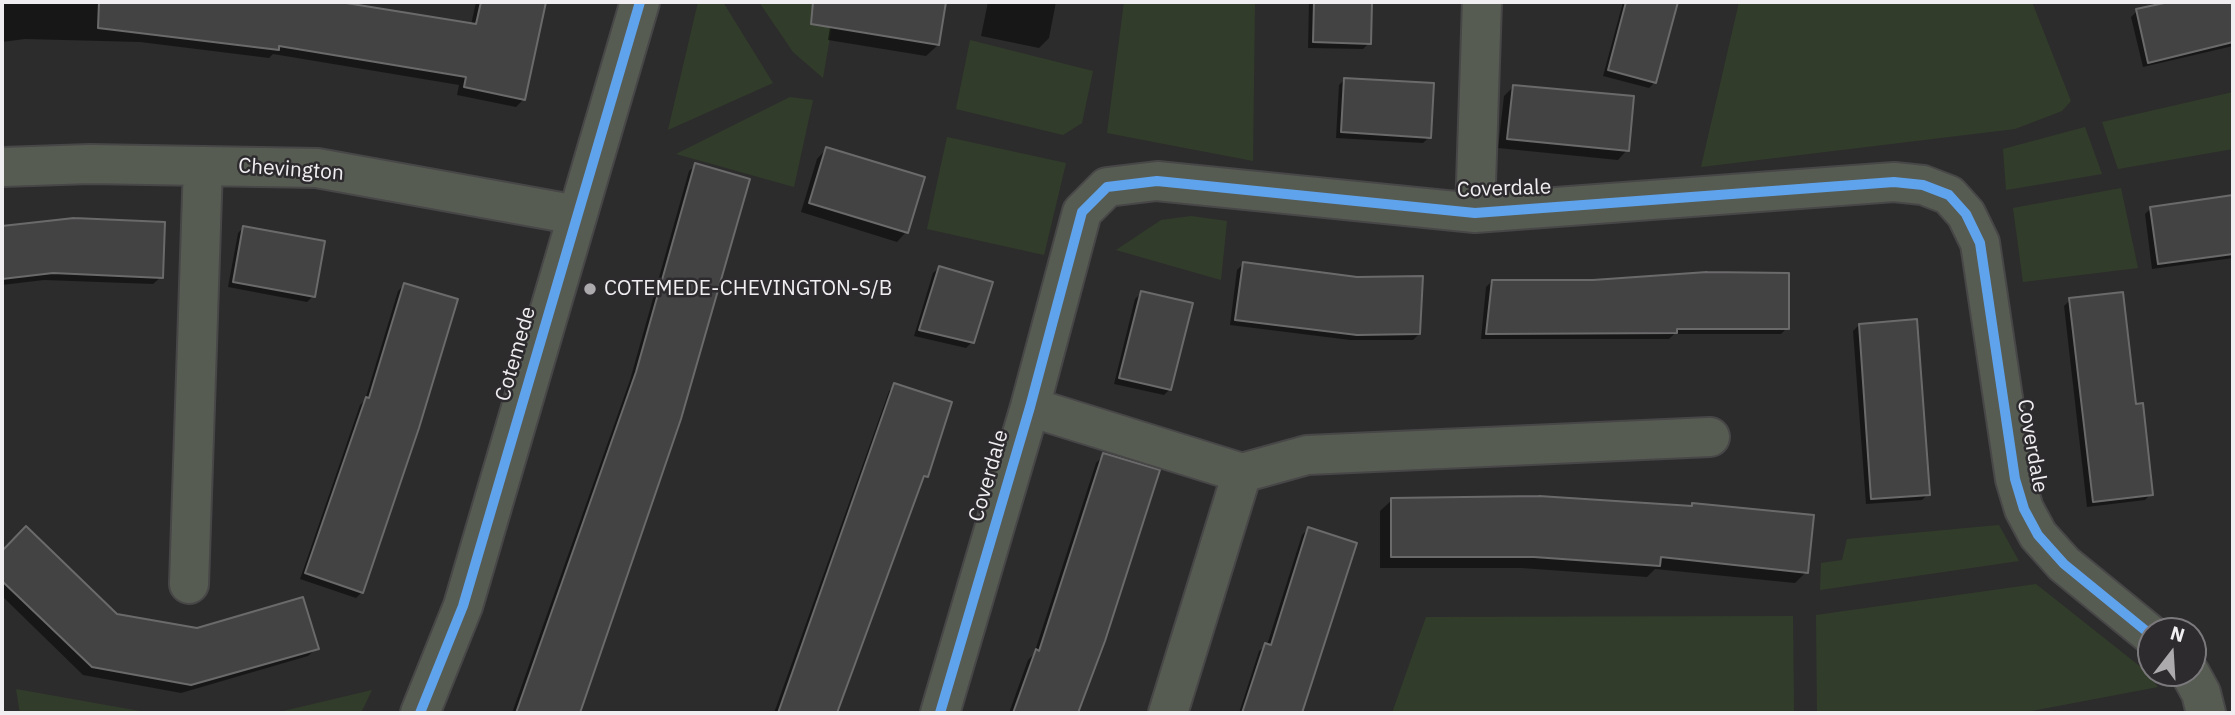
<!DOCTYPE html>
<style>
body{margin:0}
#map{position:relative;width:2235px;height:715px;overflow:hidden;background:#2d2c2d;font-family:"IBM Plex Sans",sans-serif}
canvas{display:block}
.frame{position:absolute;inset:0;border:4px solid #f0eef0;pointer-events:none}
.north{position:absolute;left:2137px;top:617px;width:70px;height:70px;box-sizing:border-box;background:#2d2b2e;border:2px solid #7b797c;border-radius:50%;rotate:17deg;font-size:19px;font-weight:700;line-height:28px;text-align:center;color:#f0eef0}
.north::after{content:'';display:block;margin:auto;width:24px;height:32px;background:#acaaac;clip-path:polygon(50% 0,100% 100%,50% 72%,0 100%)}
</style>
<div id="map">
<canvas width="2235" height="715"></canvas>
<div class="frame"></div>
<div class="north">N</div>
</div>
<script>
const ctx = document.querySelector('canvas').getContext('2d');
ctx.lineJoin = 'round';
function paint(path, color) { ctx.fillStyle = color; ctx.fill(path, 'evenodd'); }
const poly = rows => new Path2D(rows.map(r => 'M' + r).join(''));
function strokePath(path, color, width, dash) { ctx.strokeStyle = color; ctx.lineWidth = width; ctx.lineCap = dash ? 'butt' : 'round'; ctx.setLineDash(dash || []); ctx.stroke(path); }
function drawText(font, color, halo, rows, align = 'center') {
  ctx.font = font + ' "IBM Plex Sans",sans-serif'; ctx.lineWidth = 5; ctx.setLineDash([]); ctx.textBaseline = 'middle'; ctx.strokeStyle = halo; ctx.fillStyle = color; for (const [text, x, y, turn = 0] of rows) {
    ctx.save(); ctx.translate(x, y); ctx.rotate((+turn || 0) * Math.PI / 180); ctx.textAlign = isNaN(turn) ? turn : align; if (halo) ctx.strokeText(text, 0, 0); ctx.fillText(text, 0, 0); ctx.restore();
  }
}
paint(poly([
 [698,2,723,2,773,83,668,130],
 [759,2,836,2,823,78,793,52],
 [1124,2,1255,2,1253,161,1107,133],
 [1739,2,2032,2,2071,101,2062,111,2015,129,1701,167],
 [970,40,1093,71,1082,123,1063,135,956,109],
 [2233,92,2233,149,2118,169,2102,122],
 [790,97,813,100,794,187,676,154],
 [2085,127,2102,174,2006,190,2003,149],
 [947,137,1066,163,1044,255,927,229],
 [2121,188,2138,268,2023,282,2013,208],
 [1191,216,1227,221,1221,280,1116,250,1161,220],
 [1999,525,2019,561,1820,590,1821,563,1842,560,1847,539],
 [2036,584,2142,668,2158,687,2021,713,1817,713,1816,615],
 [1793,616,1794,713,1392,713,1426,617],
 [16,689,151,713,20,713],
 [372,690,361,713,275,713]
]), '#313d2a');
paint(poly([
 [2,2,329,2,471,25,476,2,544,2,524,99,516,107,457,95,459,85,273,54,269,58,140,42,25,39,2,42],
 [834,2,945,2,938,45,926,56,828,40],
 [988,2,1056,2,1049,38,1039,48,981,36],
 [1309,2,1370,2,1369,43,1363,49,1308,48],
 [1623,2,1677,2,1655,82,1649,88,1603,76],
 [2172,2,2233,2,2233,46,2143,67,2131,17,2137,11],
 [1345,79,1429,137,1423,143,1336,138,1339,85],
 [1513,87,1627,150,1618,160,1498,148,1504,96],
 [826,149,906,232,897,242,801,212,817,159],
 [696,165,680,418,578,713,512,713,630,380,689,171],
 [2233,196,2233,258,2152,269,2145,214,2151,208],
 [74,220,161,277,153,284,44,280,2,285,2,229],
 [244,227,313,296,307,302,228,287,238,233],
 [1243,264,1419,334,1413,340,1350,340,1230,325,1237,270],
 [939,268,972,342,966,348,914,336,933,273],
 [1492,281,1787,328,1781,334,1674,334,1669,339,1481,339,1486,287],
 [404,285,362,592,356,598,300,579,360,405,365,400,398,291],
 [1141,293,1170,389,1164,395,1114,384,1135,299],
 [2070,300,2135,405,2151,494,2145,500,2087,507,2064,306],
 [1859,325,1928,494,1922,500,1866,504,1853,331],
 [895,385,926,476,921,481,837,713,774,713,889,391],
 [1104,455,1158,471,1075,713,1009,713,1028,660,1034,654,1096,463],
 [1392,500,1690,508,1693,505,1806,572,1795,583,1655,569,1647,577,1521,568,1380,568,1380,511],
 [26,529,116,616,317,648,308,656,181,693,83,675,2,596,2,553],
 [1308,529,1355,544,1300,713,1239,713,1259,651,1267,645,1302,535]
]), '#0007');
const building = poly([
 [99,2,340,2,476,24,481,2,546,2,525,100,464,87,466,77,279,46,279,50,98,28,99,2],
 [813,2,946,2,939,45,811,24,813,2],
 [1314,2,1372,2,1371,44,1313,42,1314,2],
 [1626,2,1678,2,1656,83,1608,70,1626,2],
 [2169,2,2233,2,2233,42,2148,63,2136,9,2169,2],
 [1344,78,1434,83,1431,138,1341,132,1344,78],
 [1513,85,1634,96,1629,151,1507,139,1513,85],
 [826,147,925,177,908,233,809,203,826,147],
 [695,163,750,179,681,419,580,713,516,713,636,372,695,163],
 [2233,195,2233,254,2158,264,2150,207,2233,195],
 [74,218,165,222,163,278,53,273,2,279,2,226,74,218],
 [243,226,325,241,315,297,233,282,243,226],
 [1243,262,1357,277,1423,276,1420,334,1357,335,1235,320,1243,262],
 [939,266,993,282,974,343,919,330,939,266],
 [1707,272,1789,273,1789,329,1677,329,1677,333,1486,334,1492,280,1593,280,1707,272],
 [404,283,458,299,419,428,363,593,305,573,366,397,369,398,404,283],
 [1141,291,1193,303,1171,390,1119,378,1141,291],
 [2123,292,2136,404,2143,403,2153,495,2093,502,2069,298,2123,292],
 [1917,319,1930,495,1871,499,1859,324,1917,319],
 [894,383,952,402,928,477,924,476,837,713,778,713,894,383],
 [1103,453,1160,470,1105,641,1078,713,1013,713,1036,649,1039,651,1103,453],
 [1539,496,1692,506,1692,503,1814,515,1808,573,1661,557,1660,566,1534,557,1391,557,1391,498,1539,496],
 [26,526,117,614,197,628,303,597,319,649,191,685,92,667,2,581,2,551,26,526],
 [1308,527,1357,543,1302,713,1242,713,1265,643,1271,645,1308,527]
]);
paint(building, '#444344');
strokePath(building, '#6b6a6b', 2);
const minor = poly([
 [2,167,90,164,317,168,577,215],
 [1475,213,1482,2],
 [1030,407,1242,473,1168,713],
 [1242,473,1307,455,1710,437],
 [189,584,203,166],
 [2190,673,2201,693,2206,713],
 [420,713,463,606,640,2],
 [940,713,1030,407,1082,212,1107,187,1157,181,1475,213,1894,182,1923,185,1949,195,1966,214,1980,243,2015,479,2024,509,2038,535,2064,564,2151,635]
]);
strokePath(minor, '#484748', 42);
strokePath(minor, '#575c53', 38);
strokePath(poly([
 [420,713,463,606,640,2],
 [940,713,1030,407,1082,212,1107,187,1157,181,1475,213,1894,182,1923,185,1949,195,1966,214,1980,243,2015,479,2024,509,2038,535,2064,564,2151,635]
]), '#60a3ed', 10);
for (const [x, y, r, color] of [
 [590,289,7,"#acaaac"]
]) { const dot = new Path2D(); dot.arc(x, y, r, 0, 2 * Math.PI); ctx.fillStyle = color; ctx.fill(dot); strokePath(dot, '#2d2b2e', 2.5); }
drawText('21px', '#f0eef0', '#2d2b2e', [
 ["Chevington",291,170,4],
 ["Coverdale",1504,189,-2],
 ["Cotemede",516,354,-74],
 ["Coverdale",2032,446,80],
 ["Coverdale",989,476,-74]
]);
drawText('21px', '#f0eef0', '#2d2b2e', [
 ["COTEMEDE-CHEVINGTON-S/B",604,289]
], 'left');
</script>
